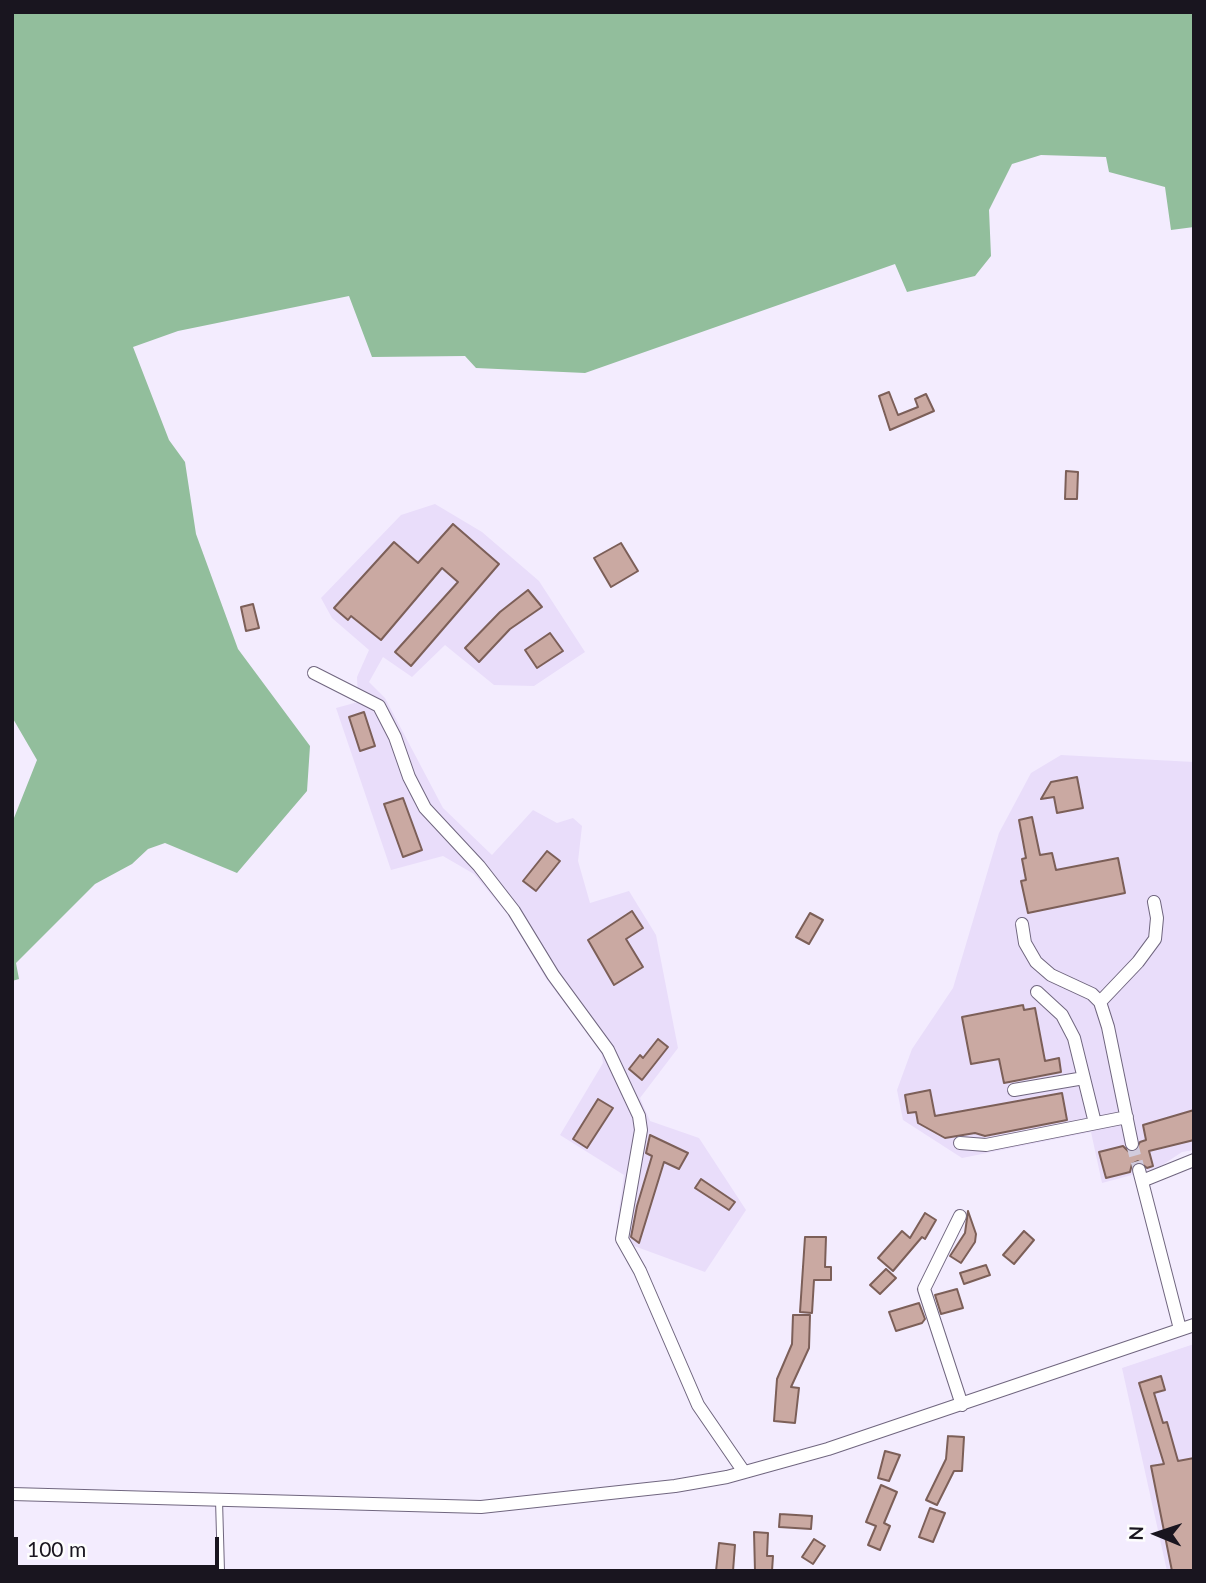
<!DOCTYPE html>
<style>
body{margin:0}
#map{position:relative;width:1206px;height:1583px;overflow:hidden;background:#f3ecfe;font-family:Lato,sans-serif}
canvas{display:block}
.frame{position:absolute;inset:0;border:14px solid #19151f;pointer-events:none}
.north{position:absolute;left:1122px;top:1499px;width:70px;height:70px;-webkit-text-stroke:5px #fdfdfd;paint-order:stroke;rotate:272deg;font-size:19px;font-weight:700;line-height:28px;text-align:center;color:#19151f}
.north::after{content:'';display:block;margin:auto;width:24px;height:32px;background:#19151f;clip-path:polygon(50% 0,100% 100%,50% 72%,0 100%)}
.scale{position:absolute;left:14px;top:1537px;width:205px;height:32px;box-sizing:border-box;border:4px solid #19151f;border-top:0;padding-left:9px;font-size:21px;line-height:24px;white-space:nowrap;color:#19151f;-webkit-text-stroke:5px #fdfdfd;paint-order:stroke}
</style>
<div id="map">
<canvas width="1206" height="1583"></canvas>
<div class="frame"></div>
<div class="north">N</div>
<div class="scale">100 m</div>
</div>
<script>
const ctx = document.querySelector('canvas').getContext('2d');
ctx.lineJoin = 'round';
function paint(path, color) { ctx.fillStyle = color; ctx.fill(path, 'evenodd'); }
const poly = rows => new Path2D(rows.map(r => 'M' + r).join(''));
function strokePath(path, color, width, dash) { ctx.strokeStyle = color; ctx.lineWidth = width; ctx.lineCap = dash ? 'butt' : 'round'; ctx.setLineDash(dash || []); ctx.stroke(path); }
paint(poly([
 [435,504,482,532,539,581,585,652,534,686,494,685,445,645,412,677,383,657,369,682,385,698,443,808,492,855,533,810,557,823,573,818,582,826,578,861,590,903,629,891,656,935,678,1048,640,1098,650,1121,699,1138,746,1210,705,1272,615,1239,624,1175,560,1135,603,1063,601,1051,545,977,510,917,474,874,443,856,391,870,336,708,358,702,357,677,369,650,332,618,321,598,401,515],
 [1061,755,1194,762,1194,1150,1182,1152,1158,1168,1102,1183,1091,1132,962,1158,903,1120,897,1090,912,1049,953,988,999,833,1031,773],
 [1194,1344,1194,1571,1167,1571,1122,1368]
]), '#e9ddfa');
paint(poly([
 [12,12,1194,12,1194,227,1171,230,1165,187,1109,172,1106,157,1041,155,1012,164,989,210,991,256,975,276,907,292,895,264,585,373,476,368,465,356,372,357,349,296,178,331,133,347,169,440,185,462,196,534,238,649,310,746,307,791,237,873,165,843,148,849,132,864,95,884,16,963,19,979,12,981,12,823,37,760,12,717]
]), '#92be9c');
const building = poly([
 [889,392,898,415,918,407,915,399,926,394,934,411,890,430,879,396,889,392],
 [1066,471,1078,472,1077,499,1065,499,1066,471],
 [453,524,499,564,411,666,395,652,458,582,442,568,381,640,351,616,348,620,334,608,394,542,418,563,453,524],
 [621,543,638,571,611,587,594,558,621,543],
 [528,590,542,607,510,629,479,662,465,648,500,612,528,590],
 [253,604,259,628,246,631,241,607,253,604],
 [550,633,563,651,537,668,525,650,550,633],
 [364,712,375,746,360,751,349,717,364,712],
 [1077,777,1083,808,1057,813,1054,797,1041,799,1051,782,1077,777],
 [403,798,422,850,403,857,384,804,403,798],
 [1032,817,1040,855,1052,853,1056,870,1118,858,1125,893,1028,913,1021,881,1026,880,1022,859,1026,858,1019,820,1032,817],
 [547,851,560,861,536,891,523,881,547,851],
 [632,911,643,928,626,939,643,967,614,985,588,940,632,911],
 [810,913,823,920,809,944,796,937,810,913],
 [1023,1005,1024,1010,1035,1008,1045,1061,1059,1058,1061,1072,1004,1083,999,1059,971,1064,962,1017,1023,1005],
 [658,1039,668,1047,642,1080,629,1069,640,1055,643,1058,658,1039],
 [930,1090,935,1116,1062,1093,1067,1120,985,1136,975,1133,945,1138,918,1123,916,1112,908,1113,905,1095,930,1090],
 [598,1099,613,1108,587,1148,573,1139,598,1099],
 [1194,1110,1194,1140,1149,1151,1153,1166,1147,1168,1138,1161,1132,1164,1130,1172,1106,1178,1099,1152,1123,1146,1129,1152,1134,1152,1140,1142,1146,1140,1143,1125,1194,1110],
 [650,1135,688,1153,679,1169,664,1162,639,1243,631,1237,637,1206,652,1156,646,1153,650,1135],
 [701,1179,735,1202,729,1210,695,1188,701,1179],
 [968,1211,976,1234,975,1242,961,1263,950,1256,965,1233,968,1211],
 [925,1213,936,1220,925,1239,922,1237,893,1271,878,1258,902,1231,910,1238,925,1213],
 [1024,1231,1034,1240,1014,1264,1003,1255,1024,1231],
 [805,1237,826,1237,825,1267,831,1267,831,1280,814,1280,812,1313,800,1312,805,1237],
 [986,1265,990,1275,964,1284,960,1273,986,1265],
 [886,1269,896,1278,880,1294,870,1285,886,1269],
 [957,1289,963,1308,941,1314,935,1295,957,1289],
 [919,1303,925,1319,922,1323,896,1331,889,1312,919,1303],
 [793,1315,810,1315,809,1348,791,1387,799,1388,795,1423,774,1421,777,1379,792,1344,793,1315],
 [1161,1376,1165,1390,1154,1393,1163,1423,1167,1422,1178,1461,1194,1458,1194,1571,1172,1571,1151,1466,1164,1464,1139,1383,1161,1376],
 [948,1436,964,1437,962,1471,954,1471,937,1505,926,1500,946,1459,948,1436],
 [885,1451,900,1455,889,1481,878,1478,885,1451],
 [881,1485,897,1492,884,1523,890,1526,880,1550,868,1545,876,1526,866,1522,881,1485],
 [930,1508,945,1513,933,1542,919,1537,930,1508],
 [780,1514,812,1516,811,1529,779,1527,780,1514],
 [754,1532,768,1533,767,1556,773,1556,772,1571,755,1571,754,1532],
 [814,1539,825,1546,813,1564,802,1557,814,1539],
 [719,1543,735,1545,733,1571,716,1571,719,1543]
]);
paint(building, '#caa9a2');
strokePath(building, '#7c5f58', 2);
strokePath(poly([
 [1132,1144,1139,1170]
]), '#d2ccdd', 12, [12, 6]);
const lane = poly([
 [219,1500,221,1571],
 [12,1571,13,1571]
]);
const street = poly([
 [314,673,379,706,395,737,409,777,425,808,479,866,514,911,553,975,608,1050,639,1116,641,1130,622,1239,640,1271,698,1405,744,1472],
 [1022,924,1025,943,1036,962,1051,975,1092,994,1100,1002,1108,1027,1132,1144],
 [1037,992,1062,1015,1074,1038,1095,1123],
 [1100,1002,1138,962,1155,939,1157,918,1154,902],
 [1014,1090,1084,1078],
 [960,1143,986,1145,1127,1117],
 [1139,1170,1180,1329],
 [1142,1181,1194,1160],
 [960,1216,924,1289,962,1405],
 [12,1494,481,1507,675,1486,727,1477,828,1449,1194,1325]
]);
strokePath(lane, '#70667f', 8);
strokePath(street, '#70667f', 14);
strokePath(lane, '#fff', 6);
strokePath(street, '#fff', 12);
</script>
